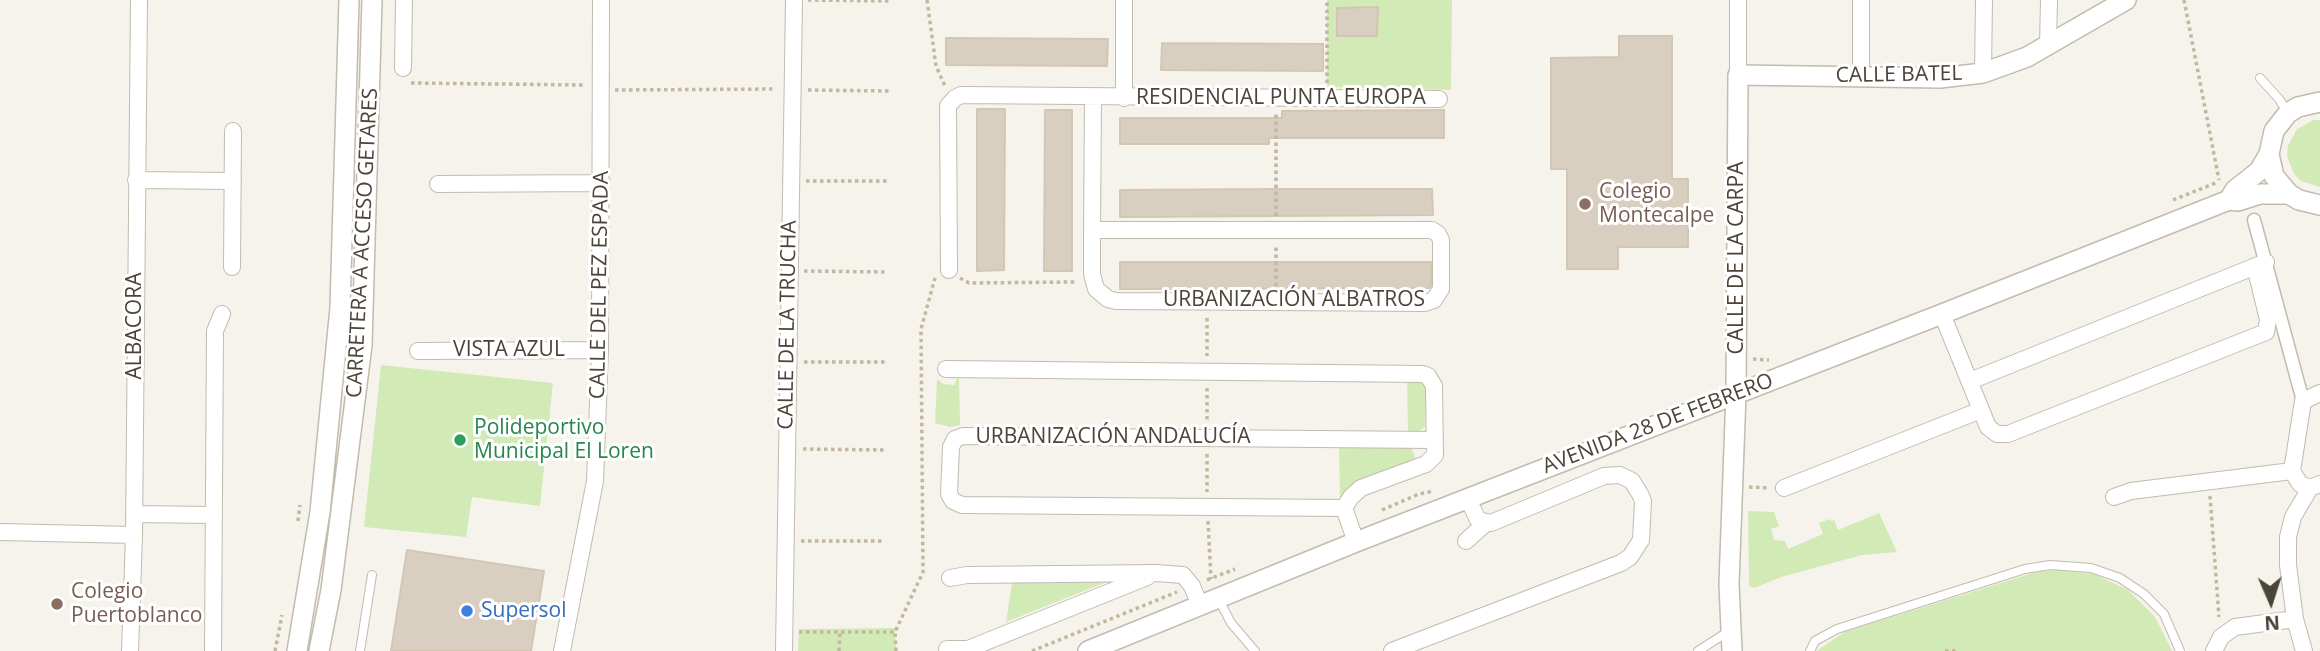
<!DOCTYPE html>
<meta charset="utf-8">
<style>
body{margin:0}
#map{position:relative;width:2320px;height:651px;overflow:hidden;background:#f6f3ec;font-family:"Open Sans",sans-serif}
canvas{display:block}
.north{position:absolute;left:2236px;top:567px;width:70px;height:70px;-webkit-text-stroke:5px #fff;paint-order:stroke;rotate:177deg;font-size:19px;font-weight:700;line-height:28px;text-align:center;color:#4b4439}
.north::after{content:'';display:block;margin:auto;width:24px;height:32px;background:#4b4439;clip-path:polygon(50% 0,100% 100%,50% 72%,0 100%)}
</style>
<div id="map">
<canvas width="2320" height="651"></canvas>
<div class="north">N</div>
</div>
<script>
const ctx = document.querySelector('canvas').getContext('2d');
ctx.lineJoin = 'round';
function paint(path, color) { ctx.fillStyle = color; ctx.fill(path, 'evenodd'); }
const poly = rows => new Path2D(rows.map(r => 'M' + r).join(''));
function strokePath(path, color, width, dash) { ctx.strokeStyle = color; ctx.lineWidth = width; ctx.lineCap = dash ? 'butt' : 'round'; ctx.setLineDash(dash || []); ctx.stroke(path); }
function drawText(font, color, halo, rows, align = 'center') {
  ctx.font = font + ' "Open Sans",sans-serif'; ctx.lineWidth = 6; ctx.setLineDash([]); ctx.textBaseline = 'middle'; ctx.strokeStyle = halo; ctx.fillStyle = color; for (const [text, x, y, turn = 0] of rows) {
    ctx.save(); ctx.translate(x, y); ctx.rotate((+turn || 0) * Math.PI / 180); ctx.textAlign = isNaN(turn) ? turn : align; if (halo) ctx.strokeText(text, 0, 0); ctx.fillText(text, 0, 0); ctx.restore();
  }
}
paint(poly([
 [1327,0,1452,0,1451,90,1327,87],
 [2314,120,2320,120,2320,187,2301,181,2294,174,2287,156,2288,146,2297,129],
 [381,365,553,383,540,506,472,497,466,537,364,527],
 [959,374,960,425,950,427,935,423,937,379,943,384,954,385],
 [1407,377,1418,378,1426,385,1425,427,1419,431,1408,431],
 [1339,444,1411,447,1415,457,1413,463,1340,499],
 [1748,511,1774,512,1779,526,1771,529,1774,540,1785,541,1788,549,1823,534,1819,523,1830,519,1832,521,1834,520,1838,530,1879,513,1897,552,1862,555,1781,577,1754,588,1749,586],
 [2056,570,2094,574,2128,590,2155,617,2172,651,1817,651,1844,632,2036,572],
 [1013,577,1109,579,1109,581,1006,622],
 [898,628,895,632,896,651,798,651,799,629]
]), '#d2eab5');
const building = poly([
 [1378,7,1377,36,1337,36,1337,8,1378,7],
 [1619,36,1672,36,1672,179,1688,179,1688,247,1618,247,1618,269,1567,269,1567,169,1551,169,1551,58,1619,57,1619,36],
 [946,38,1108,39,1107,66,946,65,946,38],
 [1162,43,1323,44,1323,71,1161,70,1162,43],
 [977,109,1005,109,1004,270,977,271,977,109],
 [1045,110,1072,110,1072,271,1044,271,1045,110],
 [1444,110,1444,138,1269,138,1269,144,1120,144,1120,118,1282,118,1282,111,1444,110],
 [1283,189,1432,189,1433,215,1120,217,1120,190,1283,189],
 [1120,262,1431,262,1431,286,1429,288,1120,289,1120,262],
 [407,550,544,571,531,651,391,651,407,550]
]);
paint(building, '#d8cfc1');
strokePath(building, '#d3c7b4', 2);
const service = poly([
 [2260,78,2279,99,2288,113],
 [1218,598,1231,623,1255,651],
 [360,651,372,575],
 [1698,651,1729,631],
 [1810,651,1815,641,1837,629,2025,569,2050,565,2091,568,2120,578,2144,594,2164,614,2180,651]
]);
const pedestrian = poly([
 [2254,220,2303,401]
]);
const minor = poly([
 [2048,45,2049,0],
 [403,68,404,0],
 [1983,73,1984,0],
 [1738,75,1738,0],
 [1861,76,1861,0],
 [1124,98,1124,0],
 [136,180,233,181],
 [438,184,602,183],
 [1092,230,1432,230,1438,234,1441,240,1441,289,1434,300,1425,303,1116,301,1108,299,1096,289,1092,274,1092,230,1093,97],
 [232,267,233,131],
 [949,270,948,106,955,98,961,95,1439,99],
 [1942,314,1988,427,1997,434,2008,434,2266,332,2268,320,2255,266],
 [418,351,600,350],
 [946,369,1423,374,1428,376,1434,386,1435,455,1426,464,1361,488,1351,497,1344,508,1356,542],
 [1970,381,2266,262],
 [1784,488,1981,410],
 [2310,488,2300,484,2292,471,2303,401,2320,393],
 [2114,497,2131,491,2292,471],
 [1344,508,962,505,953,501,949,494,951,447,955,439,963,436,1434,440],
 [134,514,214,515],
 [0,532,134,535],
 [1466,541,1486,523],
 [950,578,967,575,1156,573,1183,575,1192,586,1200,606],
 [947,649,968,649,1147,577],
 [130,651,134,535,139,0],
 [213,651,215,331,222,314],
 [562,651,595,481,600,350,601,0],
 [784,651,794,0],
 [1392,651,1621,563,1630,557,1641,540,1643,501,1640,494,1632,481,1620,475,1604,476,1491,523,1478,520,1468,499],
 [2214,651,2221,637,2235,627,2295,619],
 [2304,651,2295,619,2288,565,2288,537,2293,517,2310,488,2320,484]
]);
const tertiary = poly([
 [2320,102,2298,107,2288,113,2274,131,2269,154,2274,176,2289,194,2299,200,2320,205],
 [2229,200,2235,190,2259,171,2269,154],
 [297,651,320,512,340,308,349,0],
 [319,651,331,590,362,345,372,0],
 [1088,651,1356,542,1942,314,2229,200,2238,201,2260,194,2289,194],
 [1732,651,1729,584,1736,393,1738,75,1940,78,1983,73,2027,57,2126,0]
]);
strokePath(service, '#c2bbae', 10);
strokePath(pedestrian, '#c2bbae', 15);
strokePath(minor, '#c2bbae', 18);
strokePath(tertiary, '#c2bbae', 22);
strokePath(poly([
 [808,0,890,1],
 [927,0,936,66,945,86],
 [2184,0,2219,180],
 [411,83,586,85],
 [1327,83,1327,0],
 [615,90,776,89],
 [808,90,890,91],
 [806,181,888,181],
 [2173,200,2218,182],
 [1276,216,1276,112],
 [804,271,886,272],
 [960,278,969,283,1077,282],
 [1276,286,1276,245],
 [1207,318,1207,356],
 [1753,359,1769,360],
 [804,362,886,362],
 [1207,388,1207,422],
 [803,449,885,450],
 [1207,454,1207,492],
 [1749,487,1769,488],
 [2210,496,2219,617],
 [1382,510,1419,494,1434,491],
 [298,521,300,505],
 [1208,521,1211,579],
 [801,541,883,541],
 [1207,580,1235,569],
 [799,632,895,632],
 [275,651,282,615],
 [839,651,840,632],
 [896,651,895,632,923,572,921,329,935,278],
 [1032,651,1177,592],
 [1945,651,1957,651]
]), '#c4b79f', 3.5, [3.5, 3.5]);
strokePath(service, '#fff', 8);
strokePath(pedestrian, '#fff', 12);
strokePath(minor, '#fff', 16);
strokePath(tertiary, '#fff', 19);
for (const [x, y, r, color] of [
 [1585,204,7,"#8d6e63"],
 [460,440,7,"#2e9e5b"],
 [57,604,7,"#8d6e63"],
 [467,611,7,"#3f7fe0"]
]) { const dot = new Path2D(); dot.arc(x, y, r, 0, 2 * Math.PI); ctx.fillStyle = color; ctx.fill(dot); strokePath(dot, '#fff', 2.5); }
drawText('21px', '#4b4439', '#fff', [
 ["CALLE BATEL",1899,75,-1],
 ["RESIDENCIAL PUNTA EUROPA",1281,98],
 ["CARRETERA A ACCESO GETARES",363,243,-87],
 ["CALLE DE LA CARPA",1737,258,-90],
 ["CALLE DEL PEZ ESPADA",600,285,-89],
 ["URBANIZACIÓN ALBATROS",1294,300],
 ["CALLE DE LA TRUCHA",788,325,-89],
 ["ALBACORA",135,326,-90],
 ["VISTA AZUL",509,350],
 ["AVENIDA 28 DE FEBRERO",1658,424,-21],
 ["URBANIZACIÓN ANDALUCÍA",1113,437]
]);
drawText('21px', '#785e54', '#fff', [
 ["Colegio",1599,192],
 ["Montecalpe",1599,216],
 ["Colegio",71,592],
 ["Puertoblanco",71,616]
], 'left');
drawText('21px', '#27864d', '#fff', [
 ["Polideportivo",474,428],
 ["Municipal El Loren",474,452]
], 'left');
drawText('21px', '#366cbe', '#fff', [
 ["Supersol",481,611]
], 'left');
</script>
